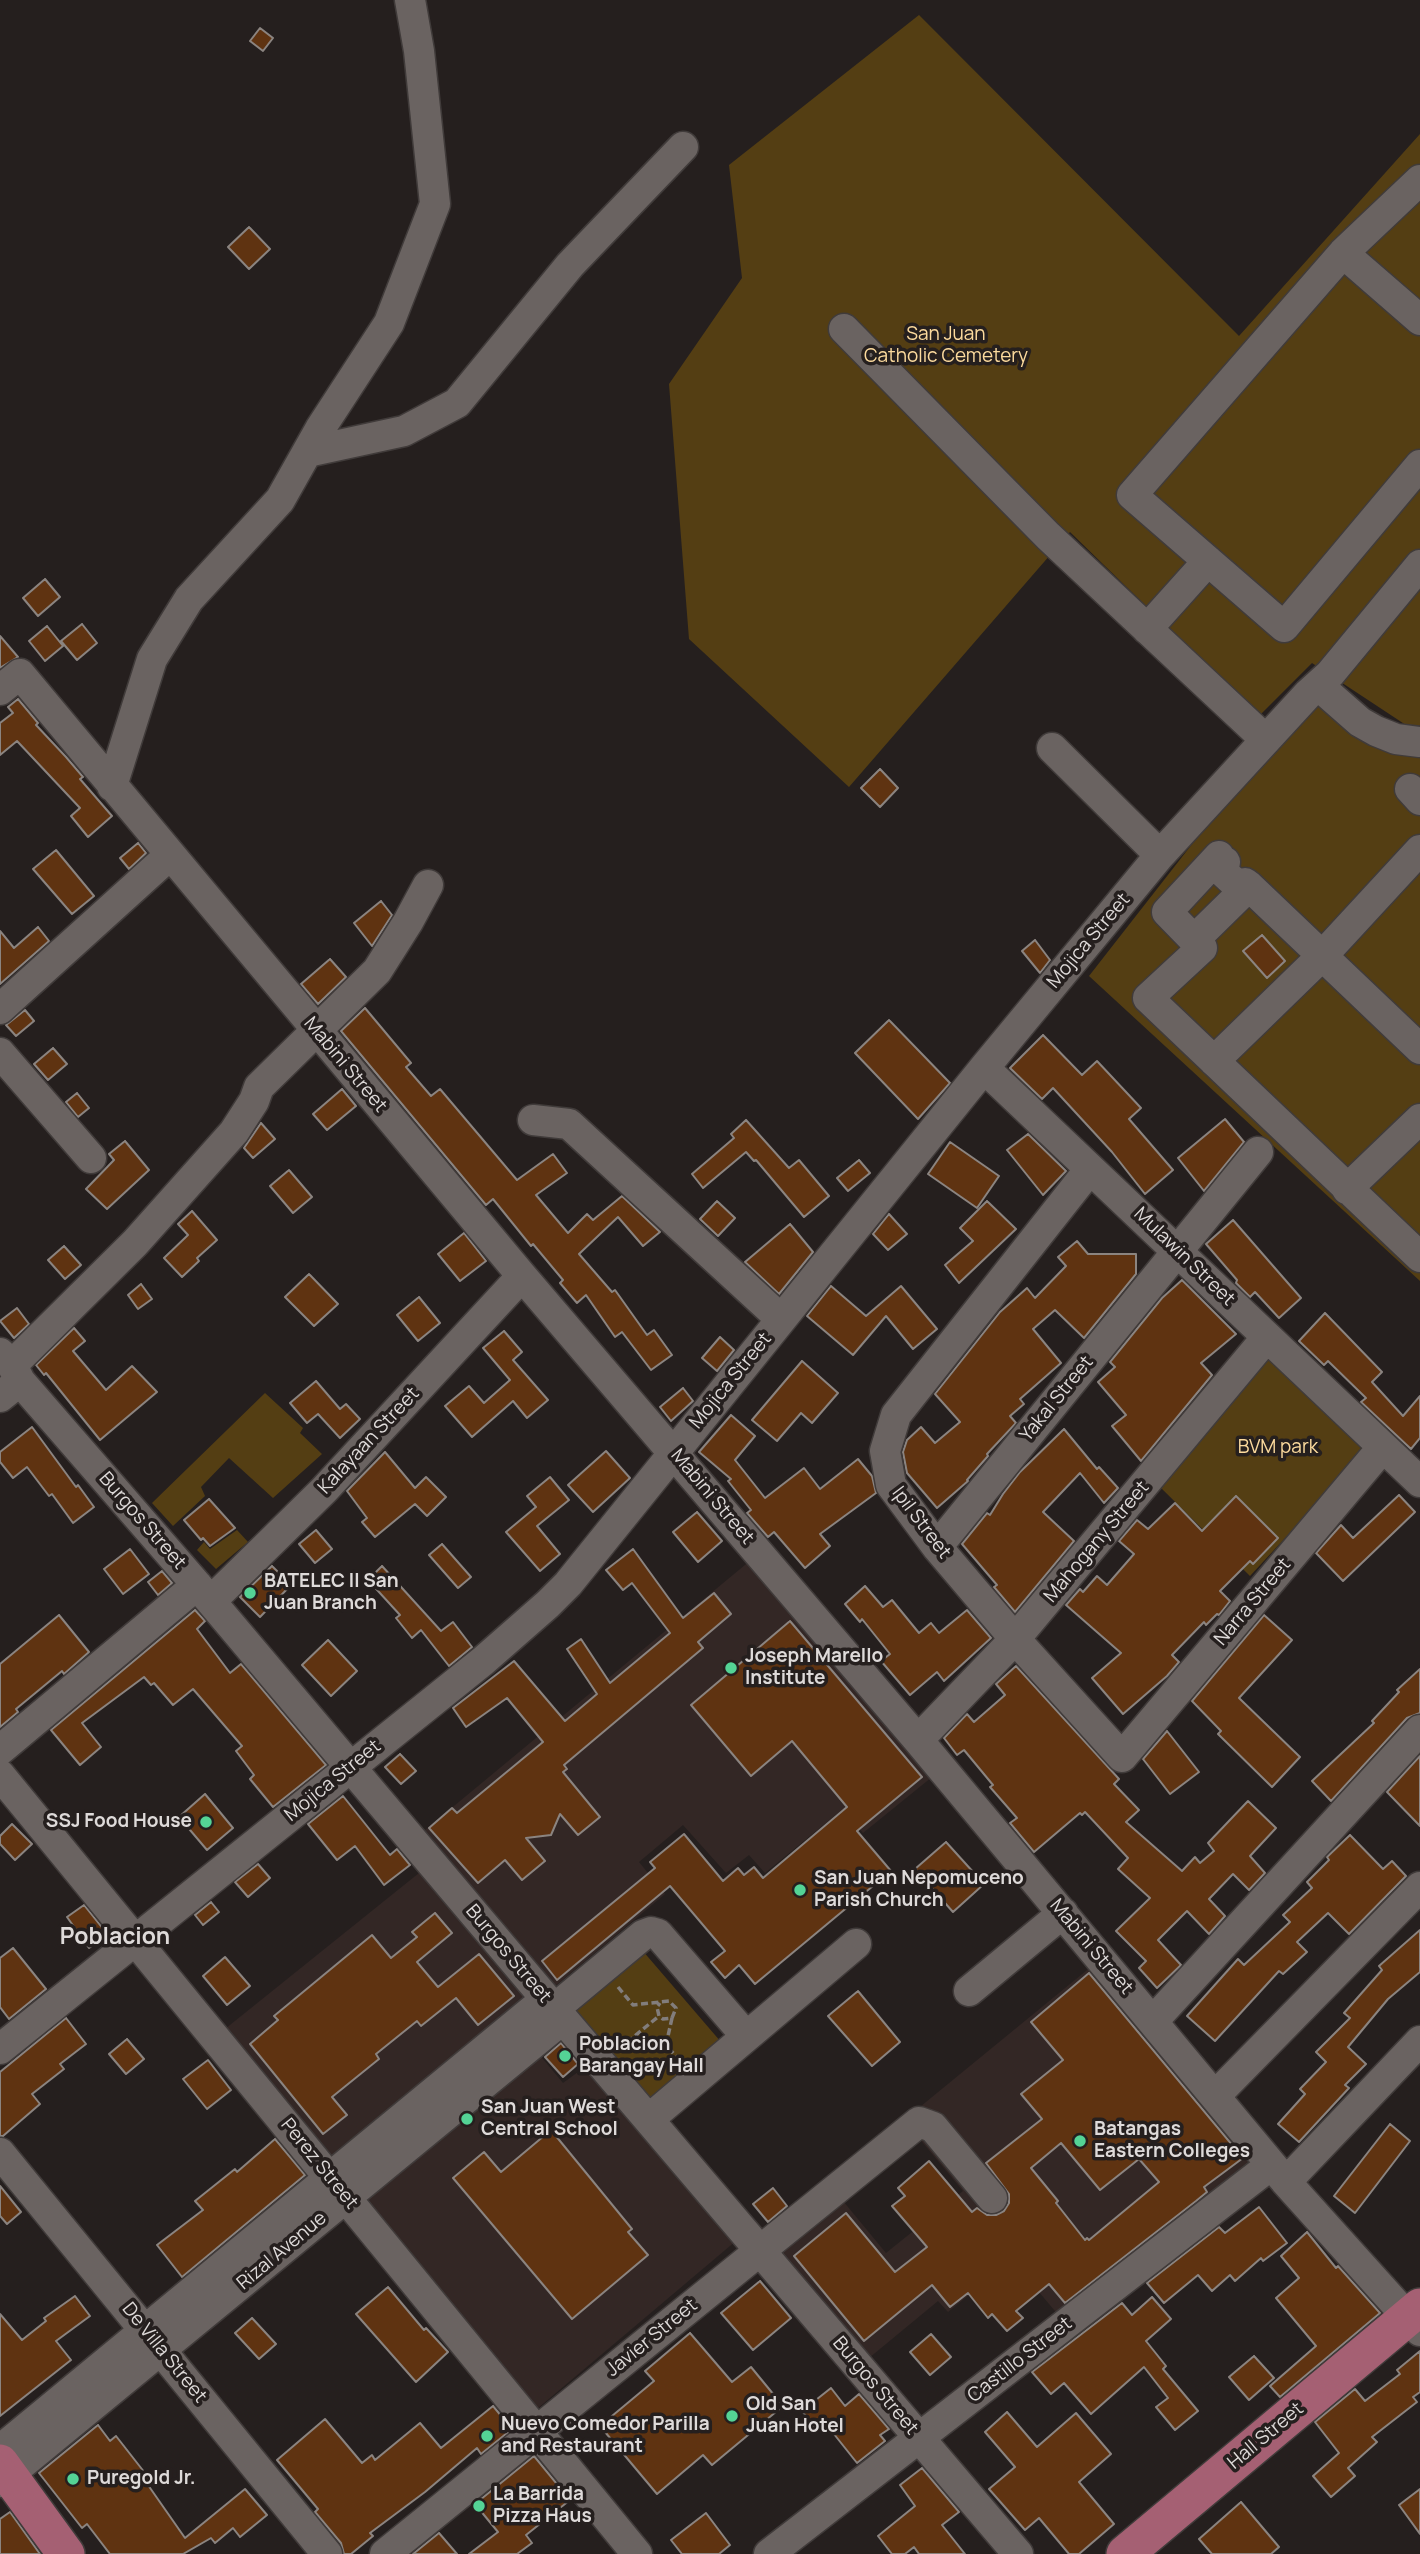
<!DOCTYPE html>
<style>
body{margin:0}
canvas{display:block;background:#251f1e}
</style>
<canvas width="1420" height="2554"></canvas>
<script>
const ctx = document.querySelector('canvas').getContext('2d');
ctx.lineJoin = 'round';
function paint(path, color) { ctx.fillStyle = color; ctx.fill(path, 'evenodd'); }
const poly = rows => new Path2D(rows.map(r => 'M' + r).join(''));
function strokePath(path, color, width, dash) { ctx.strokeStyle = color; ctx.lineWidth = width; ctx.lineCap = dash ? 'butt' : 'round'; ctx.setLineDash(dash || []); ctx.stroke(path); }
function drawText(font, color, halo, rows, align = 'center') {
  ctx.font = font + ' Manrope,sans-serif'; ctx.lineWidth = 7; ctx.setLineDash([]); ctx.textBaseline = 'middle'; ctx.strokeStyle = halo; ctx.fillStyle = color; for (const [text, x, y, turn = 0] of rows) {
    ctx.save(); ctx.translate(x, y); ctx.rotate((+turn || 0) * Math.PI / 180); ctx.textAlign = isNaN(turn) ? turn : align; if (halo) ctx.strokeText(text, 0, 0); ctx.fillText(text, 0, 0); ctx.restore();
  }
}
paint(poly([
 [751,1560,932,1777,863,1833,843,1809,765,1873,749,1855,726,1873,683,1825,639,1862,665,1894,554,1987,425,1830],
 [424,1869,563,2033,538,2053,563,2083,589,2064,737,2240,537,2409,225,2029],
 [1092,1966,1256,2163,1060,2317,1012,2260,948,2312,938,2301,869,2358,780,2252,843,2201,886,2253,963,2191,904,2120]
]), '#332725');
paint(poly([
 [919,15,1239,336,1420,134,1420,725,1415,731,1312,663,1259,716,1070,532,849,787,689,639,669,384,742,278,729,165],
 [1318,704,1420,735,1420,1281,1089,976,1221,807],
 [1274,1353,1372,1444,1250,1576,1158,1485],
 [265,1393,303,1428,300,1433,322,1454,273,1498,229,1458,201,1487,205,1496,173,1526,152,1503],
 [237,1530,248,1542,216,1569,197,1550,204,1542,210,1549],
 [642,1950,721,2042,652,2102,572,2008]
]), '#543e13');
const building = poly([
 [260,28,273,38,263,51,250,41,260,28],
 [249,227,270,249,249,269,228,247,249,227],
 [45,579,60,597,38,616,23,598,45,579],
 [82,624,97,643,77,660,61,641,82,624],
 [47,626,63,646,45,661,29,641,47,626],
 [0,636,18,657,0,668,0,636],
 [18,699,38,723,36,725,66,757,83,777,80,779,112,816,88,837,71,816,80,808,17,741,0,755,0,723,13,713,8,707,18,699],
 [880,769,898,788,880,807,861,788,880,769],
 [138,843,146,853,129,869,120,858,138,843],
 [56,850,94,896,72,914,33,869,56,850],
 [381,901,392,915,372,946,354,923,381,901],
 [38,927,49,941,0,984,0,931,14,948,38,927],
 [1262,935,1285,961,1267,978,1243,951,1262,935],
 [1035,940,1050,960,1040,973,1022,951,1035,940],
 [330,959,346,977,318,1004,301,984,330,959],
 [365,1008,411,1063,406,1067,431,1096,440,1089,517,1180,553,1154,567,1173,536,1195,568,1233,587,1214,593,1220,622,1196,660,1232,643,1246,618,1217,579,1254,612,1292,615,1290,647,1335,654,1330,672,1355,651,1370,622,1332,615,1337,586,1295,577,1303,560,1283,563,1280,533,1244,531,1246,493,1199,486,1205,341,1031,365,1008],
 [25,1010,34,1021,16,1036,6,1025,25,1010],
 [889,1020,950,1083,918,1119,855,1053,889,1020],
 [1043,1035,1082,1075,1097,1061,1141,1108,1129,1119,1173,1170,1145,1194,1112,1152,1053,1088,1042,1099,1010,1068,1043,1035],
 [53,1048,67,1064,48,1080,34,1064,53,1048],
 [342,1089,356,1106,327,1130,313,1114,342,1089],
 [77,1093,89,1108,78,1117,66,1102,77,1093],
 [1225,1119,1244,1142,1204,1191,1178,1158,1225,1119],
 [746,1120,789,1168,799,1160,829,1196,804,1217,756,1160,754,1161,746,1152,703,1188,692,1174,734,1138,731,1134,746,1120],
 [261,1123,275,1139,253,1158,244,1148,261,1123],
 [1028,1134,1066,1171,1043,1195,1007,1150,1028,1134],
 [125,1141,149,1170,107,1209,86,1189,114,1160,109,1154,125,1141],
 [950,1142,999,1176,977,1208,928,1174,950,1142],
 [859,1160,870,1173,848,1191,837,1178,859,1160],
 [289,1170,312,1197,293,1213,270,1186,289,1170],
 [717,1201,735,1218,718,1236,700,1219,717,1201],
 [987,1201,1016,1229,959,1283,945,1265,973,1241,960,1228,987,1201],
 [192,1211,217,1240,197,1258,199,1261,182,1277,164,1258,188,1235,178,1224,192,1211],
 [889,1214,907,1234,888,1250,873,1234,889,1214],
 [1233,1220,1301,1298,1279,1318,1255,1292,1250,1297,1236,1283,1237,1280,1206,1244,1233,1220],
 [790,1224,813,1252,779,1294,745,1262,790,1224],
 [464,1233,486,1261,460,1281,438,1254,464,1233],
 [1077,1241,1088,1254,1136,1254,1136,1274,1084,1338,1055,1310,1033,1329,1061,1363,1020,1399,1024,1404,1010,1416,1016,1423,987,1454,988,1456,967,1480,968,1481,937,1508,907,1473,903,1452,907,1440,921,1427,935,1443,960,1422,935,1394,1000,1312,1027,1288,1035,1298,1066,1266,1058,1257,1077,1241],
 [64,1246,81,1265,65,1279,48,1260,64,1246],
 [309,1274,338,1304,314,1326,285,1297,309,1274],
 [1182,1280,1236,1334,1201,1363,1212,1375,1141,1461,1112,1426,1126,1415,1098,1382,1115,1367,1110,1362,1162,1298,1182,1280],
 [141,1284,152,1299,138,1309,128,1295,141,1284],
 [831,1286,866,1316,901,1286,937,1329,913,1349,886,1316,853,1355,807,1316,831,1286],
 [419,1297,440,1323,418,1341,397,1315,419,1297],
 [17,1308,29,1324,14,1338,0,1321,17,1308],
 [1325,1313,1382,1372,1372,1382,1403,1416,1420,1396,1420,1438,1411,1449,1361,1402,1366,1398,1328,1361,1324,1365,1299,1341,1325,1313],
 [74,1328,85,1341,73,1351,106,1390,132,1366,157,1392,100,1440,46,1373,44,1375,36,1365,74,1328],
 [504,1331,522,1352,513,1360,548,1400,527,1418,513,1401,472,1437,445,1406,469,1386,484,1403,510,1380,483,1348,504,1331],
 [720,1337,734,1350,717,1371,702,1358,720,1337],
 [802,1361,838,1393,812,1423,801,1413,777,1441,752,1420,802,1361],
 [316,1381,340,1409,346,1404,360,1419,340,1438,318,1414,307,1423,290,1403,316,1381],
 [683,1388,693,1401,671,1421,660,1407,683,1388],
 [731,1415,755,1436,735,1460,765,1498,804,1468,820,1489,858,1459,872,1476,876,1493,820,1534,830,1546,805,1568,774,1532,768,1537,747,1513,751,1510,728,1481,731,1479,699,1452,731,1415],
 [32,1427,76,1487,78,1485,94,1507,73,1523,52,1494,49,1496,27,1467,13,1478,0,1462,0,1452,32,1427],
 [1064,1429,1097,1469,1099,1467,1118,1488,1104,1503,1080,1473,1043,1512,1074,1541,1015,1612,994,1587,997,1585,962,1544,987,1513,990,1515,1003,1494,1020,1472,1064,1429],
 [606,1451,630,1478,593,1512,568,1485,606,1451],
 [385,1452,415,1488,426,1477,446,1497,427,1516,415,1504,375,1537,362,1522,367,1518,347,1491,385,1452],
 [550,1477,569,1500,537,1526,560,1554,540,1571,506,1532,536,1507,527,1496,550,1477],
 [1399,1495,1415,1512,1343,1581,1316,1553,1341,1525,1353,1538,1399,1495],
 [1236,1496,1278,1538,1253,1564,1250,1561,1220,1591,1230,1601,1219,1615,1217,1614,1206,1625,1204,1622,1172,1655,1179,1662,1167,1676,1123,1714,1092,1678,1121,1653,1066,1605,1080,1589,1083,1592,1097,1576,1107,1585,1134,1554,1119,1541,1137,1520,1148,1529,1175,1503,1202,1531,1236,1496],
 [209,1499,235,1528,210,1546,203,1538,201,1540,184,1520,209,1499],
 [697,1512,722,1541,698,1562,673,1532,697,1512],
 [316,1530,332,1549,315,1563,299,1544,316,1530],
 [442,1544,471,1577,458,1588,429,1555,442,1544],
 [130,1549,149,1574,123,1594,104,1569,130,1549],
 [633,1549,683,1618,714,1593,731,1614,698,1642,703,1648,564,1765,567,1769,563,1772,600,1817,578,1835,560,1814,551,1835,526,1838,545,1861,522,1880,505,1860,478,1883,429,1828,452,1808,457,1813,543,1742,507,1698,466,1727,453,1708,514,1661,565,1721,597,1694,567,1649,581,1639,610,1683,670,1633,632,1583,623,1590,606,1570,633,1549],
 [272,1566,291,1585,260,1617,240,1597,272,1566],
 [382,1566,441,1631,453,1622,472,1647,449,1666,421,1630,412,1638,396,1618,400,1615,368,1580,382,1566],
 [162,1571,172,1583,158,1595,148,1582,162,1571],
 [865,1586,883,1607,892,1600,919,1633,931,1623,939,1633,967,1610,991,1638,944,1681,937,1672,910,1695,881,1661,890,1654,862,1619,860,1622,845,1604,865,1586],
 [195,1610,205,1621,197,1629,230,1673,241,1664,326,1765,273,1807,250,1779,254,1775,236,1751,242,1746,193,1689,173,1705,154,1683,151,1685,144,1677,82,1723,101,1747,80,1765,51,1730,195,1610],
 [59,1615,89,1652,64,1674,62,1671,16,1709,18,1712,0,1727,0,1664,59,1615],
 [1264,1615,1292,1640,1239,1698,1300,1757,1272,1787,1218,1734,1221,1731,1192,1701,1264,1615],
 [790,1621,922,1777,857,1831,891,1871,755,1984,739,1965,725,1978,711,1962,725,1951,670,1886,557,1980,542,1961,655,1868,650,1862,684,1834,723,1881,738,1868,744,1875,754,1867,763,1878,847,1807,792,1741,751,1776,691,1705,790,1621],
 [328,1640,357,1671,331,1696,302,1665,328,1640],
 [1016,1666,1119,1779,1114,1784,1139,1810,1126,1822,1182,1871,1195,1857,1200,1863,1214,1851,1208,1843,1248,1801,1276,1828,1250,1856,1265,1873,1249,1890,1233,1874,1209,1899,1225,1916,1209,1934,1187,1911,1158,1940,1181,1965,1157,1988,1139,1968,1146,1961,1116,1931,1150,1898,1118,1869,1128,1858,1085,1812,1082,1815,1080,1813,1034,1852,1010,1823,1017,1818,990,1787,993,1785,964,1750,957,1755,944,1738,967,1714,974,1722,1005,1695,996,1684,1016,1666],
 [1420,1669,1420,1713,1407,1718,1331,1801,1312,1781,1374,1723,1372,1721,1399,1692,1397,1690,1420,1669],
 [1167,1731,1199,1772,1170,1794,1143,1759,1167,1731],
 [400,1754,416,1771,401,1784,385,1767,400,1754],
 [1420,1756,1420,1826,1387,1792,1420,1756],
 [205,1794,233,1828,207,1850,179,1817,205,1794],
 [343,1796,390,1855,397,1849,410,1865,384,1885,355,1846,337,1860,308,1824,343,1796],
 [12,1824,32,1844,15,1860,0,1844,0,1836,12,1824],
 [1350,1835,1383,1869,1392,1861,1406,1876,1349,1934,1328,1913,1297,1942,1307,1952,1283,1974,1279,1971,1215,2041,1187,2016,1238,1959,1244,1965,1290,1922,1283,1915,1312,1888,1307,1882,1329,1860,1327,1857,1350,1835],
 [946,1842,984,1884,953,1912,915,1869,946,1842],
 [258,1864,270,1878,248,1897,235,1882,258,1864],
 [211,1902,219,1912,203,1925,195,1915,211,1902],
 [84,1905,108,1935,89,1948,67,1917,84,1905],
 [435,1913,452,1933,417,1962,438,1987,479,1954,514,1996,478,2025,456,1998,421,2026,417,2021,376,2054,379,2059,332,2097,347,2115,323,2134,250,2044,278,2020,274,2016,372,1935,391,1958,417,1937,412,1932,435,1913],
 [1420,1930,1420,1972,1388,1999,1348,2047,1366,2064,1345,2085,1349,2088,1299,2142,1278,2124,1305,2094,1300,2089,1326,2062,1316,2052,1350,2018,1344,2013,1382,1970,1379,1966,1420,1930],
 [13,1948,46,1989,9,2019,0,2007,0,1958,13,1948],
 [225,1957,250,1986,227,2005,203,1976,225,1957],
 [1089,1973,1243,2158,1204,2187,1207,2192,1196,2201,1065,2303,1049,2284,1016,2311,1023,2318,1007,2331,992,2314,988,2318,968,2293,950,2307,932,2285,864,2341,794,2256,846,2213,895,2272,927,2247,892,2206,905,2196,898,2188,929,2161,972,2212,977,2208,987,2215,996,2215,1004,2211,1009,2203,1009,2194,986,2163,1042,2119,1021,2094,1063,2060,1031,2022,1089,1973],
 [1061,2143,1100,2190,1139,2159,1159,2182,1089,2240,1087,2238,1085,2240,1056,2203,1058,2201,1031,2168,1061,2143],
 [858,1991,900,2042,872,2066,828,2016,858,1991],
 [66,2018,86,2044,60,2064,64,2069,32,2094,40,2104,3,2136,0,2136,0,2072,66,2018],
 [127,2039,144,2059,126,2074,109,2054,127,2039],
 [561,2043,578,2064,563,2077,545,2057,561,2043],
 [208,2060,231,2090,207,2109,183,2079,208,2060],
 [1390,2124,1410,2141,1355,2213,1334,2196,1390,2124],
 [551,2130,632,2229,628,2232,648,2255,572,2319,453,2178,484,2152,501,2172,551,2130],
 [275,2139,305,2175,182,2277,157,2245,203,2210,195,2201,235,2169,237,2172,275,2139],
 [0,2186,21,2212,7,2224,0,2216,0,2186],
 [773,2188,787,2206,768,2222,753,2204,773,2188],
 [1259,2207,1287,2243,1263,2261,1261,2258,1235,2281,1230,2275,1212,2291,1198,2275,1164,2303,1147,2283,1219,2227,1225,2233,1259,2207],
 [1307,2232,1336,2268,1338,2266,1380,2313,1280,2397,1270,2386,1316,2346,1276,2298,1299,2278,1281,2256,1307,2232],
 [760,2281,791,2318,753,2350,721,2313,760,2281],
 [388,2287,424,2330,426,2328,448,2352,416,2382,356,2314,388,2287],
 [75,2296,90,2316,56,2341,71,2360,0,2416,0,2314,22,2340,46,2321,44,2318,75,2296],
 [1152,2297,1171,2319,1146,2341,1166,2366,1163,2369,1198,2411,1175,2430,1156,2407,1168,2398,1144,2367,1091,2414,1064,2383,1051,2394,1032,2372,1122,2303,1132,2315,1152,2297],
 [252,2318,276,2344,259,2359,235,2333,252,2318],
 [690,2333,732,2382,751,2367,783,2406,712,2465,703,2455,657,2494,600,2426,654,2381,645,2371,690,2333],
 [931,2334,951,2357,930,2375,910,2352,931,2334],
 [1420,2351,1420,2392,1413,2397,1417,2402,1372,2437,1377,2442,1348,2468,1355,2476,1331,2497,1313,2476,1339,2453,1315,2422,1355,2389,1365,2401,1400,2374,1397,2370,1420,2351],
 [1254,2356,1274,2378,1249,2400,1229,2377,1254,2356],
 [831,2388,845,2406,859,2394,889,2429,880,2435,885,2441,857,2463,822,2419,814,2426,802,2411,831,2388],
 [493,2406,512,2429,481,2454,477,2448,425,2492,370,2533,373,2536,351,2554,344,2554,341,2543,315,2512,318,2509,277,2460,325,2419,362,2463,372,2455,375,2460,420,2423,441,2448,493,2406],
 [1007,2412,1037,2447,1076,2413,1111,2454,1079,2482,1114,2524,1079,2554,1069,2554,1039,2518,1025,2530,989,2489,1015,2467,985,2432,1007,2412],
 [98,2425,110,2441,116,2436,152,2482,148,2485,185,2538,245,2489,267,2515,240,2537,233,2528,215,2543,211,2538,183,2554,110,2554,87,2524,82,2528,39,2473,98,2425],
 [534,2456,570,2500,526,2535,532,2543,517,2554,469,2554,498,2532,475,2504,534,2456],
 [922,2468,959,2512,942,2525,965,2554,919,2554,914,2547,905,2554,892,2554,878,2536,915,2506,900,2485,922,2468],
 [1420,2489,1420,2534,1399,2505,1420,2489],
 [1241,2502,1279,2547,1271,2554,1212,2554,1199,2539,1241,2502],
 [10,2512,40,2554,0,2554,0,2519,10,2512],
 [706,2513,730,2545,719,2554,682,2554,671,2540,706,2513],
 [439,2533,457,2554,413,2554,439,2533]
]);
paint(building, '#5f3311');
strokePath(building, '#8b8480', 2);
const minor = poly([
 [1420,180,1343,253,1132,495,1284,627,1420,465],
 [1343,253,1420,320],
 [844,329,1048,536,1266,740],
 [307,452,404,431,457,403,570,265,683,147],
 [1147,629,1208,561],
 [1319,686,1360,722,1376,731,1396,739,1420,742],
 [0,690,20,674,522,1276,918,1740,1286,2182,1420,2331],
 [1052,748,1160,855],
 [112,786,152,659,189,599,280,500,320,429,389,323,435,204,419,51,410,0],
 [1410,789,1420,800],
 [1219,856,1167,912,1202,948,1148,998,1420,1257],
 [1225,862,1223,872,1237,885,1245,883,1249,886,1420,1049],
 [1194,940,1249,886],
 [0,1009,170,855],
 [0,1053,91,1158],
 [1214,1061,1323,955,1420,850],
 [984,1068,1420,1482],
 [533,1120,569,1124,781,1319],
 [1090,1169,896,1415,885,1451,891,1485,937,1547,1015,1639,1122,1757,1383,1447],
 [1347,1189,1420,1119],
 [0,1353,12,1365,20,1381,197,1585,563,2019,1018,2554],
 [12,1365,135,1243,234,1132,254,1101,259,1087,377,971,408,922,428,885],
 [0,1397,20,1381],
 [937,1547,1258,1152],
 [211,1601,324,1490,522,1276],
 [918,1740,1015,1639,1267,1337],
 [0,1750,197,1585],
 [0,1775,637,2554],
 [969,1991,1063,1913],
 [554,2009,643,1935,651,1932,658,1934,746,2036],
 [1153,2021,1420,1730],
 [0,2049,483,1661,548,1604,568,1584,984,1068,1160,855,1309,693,1330,674,1420,565],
 [1215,2096,1420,1887],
 [649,2119,856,1944],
 [0,2153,327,2554],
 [1286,2182,1420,2041],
 [0,2450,546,1999],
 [0,2482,563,2019],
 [385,2554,919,2122,933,2127,992,2198],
 [769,2554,1271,2165]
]);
const major = poly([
 [0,2463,66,2554],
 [1125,2554,1420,2307]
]);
strokePath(minor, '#403b3a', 33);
strokePath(major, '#403b3a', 40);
strokePath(poly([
 [618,1987,633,2005,669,2001,676,2008,672,2018,663,2019,659,2016,657,2007,660,2003],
 [672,2018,666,2045,681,2062],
 [619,2049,659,2016]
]), '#827d7c', 3.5, [7, 3.5]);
strokePath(minor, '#6a6361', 30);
strokePath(major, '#a56073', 37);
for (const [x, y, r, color] of [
 [250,1593,7,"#54d395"],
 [731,1668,7,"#54d395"],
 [206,1822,7,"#54d395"],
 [800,1890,7,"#54d395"],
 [565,2056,7,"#54d395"],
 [467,2119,7,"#54d395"],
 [1080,2141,7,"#54d395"],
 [732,2416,7,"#54d395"],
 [487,2436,7,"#54d395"],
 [73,2479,7,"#54d395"],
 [479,2506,7,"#54d395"]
]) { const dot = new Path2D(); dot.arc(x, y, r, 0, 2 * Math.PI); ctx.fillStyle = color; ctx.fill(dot); strokePath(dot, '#251f1e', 2.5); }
drawText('19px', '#fcda9d', '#251f1e', [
 ["San Juan",946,335],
 ["Catholic Cemetery",946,357],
 ["BVM park",1278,1448]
]);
drawText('19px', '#dedad9', '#251f1e', [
 ["Mojica Street",1089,941,-50],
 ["Mabini Street",345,1065,50],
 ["Mulawin Street",1184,1257,44],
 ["Mojica Street",731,1381,-51],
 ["Yakal Street",1057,1399,-51],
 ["Kalayaan Street",369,1441,-47],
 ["Mabini Street",712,1497,50],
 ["Burgos Street",142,1521,49],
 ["Ipil Street",921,1523,53],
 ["Mahogany Street",1097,1542,-50],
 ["Narra Street",1253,1602,-50],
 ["Mojica Street",333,1781,-39],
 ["Mabini Street",1091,1947,50],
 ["Burgos Street",508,1954,50],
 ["Perez Street",319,2164,51],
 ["Rizal Avenue",282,2251,-40],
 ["Javier Street",652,2338,-39],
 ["De Villa Street",164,2353,51],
 ["Castillo Street",1020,2360,-38],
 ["Burgos Street",875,2386,50],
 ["Hall Street",1266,2436,-40]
]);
drawText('bold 19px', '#dedad9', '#251f1e', [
 ["BATELEC II San",264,1582],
 ["Juan Branch",264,1604],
 ["Joseph Marello",745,1657],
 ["Institute",745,1679],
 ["SSJ Food House",192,1822,"right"],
 ["San Juan Nepomuceno",814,1879],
 ["Parish Church",814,1901],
 ["Poblacion",579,2045],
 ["Barangay Hall",579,2067],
 ["San Juan West",481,2108],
 ["Central School",481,2130],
 ["Batangas",1094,2130],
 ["Eastern Colleges",1094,2152],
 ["Old San",746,2405],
 ["Juan Hotel",746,2427],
 ["Nuevo Comedor Parilla",501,2425],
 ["and Restaurant",501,2447],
 ["Puregold Jr.",87,2479],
 ["La Barrida",493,2495],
 ["Pizza Haus",493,2517]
], 'left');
drawText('bold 23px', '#dedad9', '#251f1e', [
 ["Poblacion",115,1938]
]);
</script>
